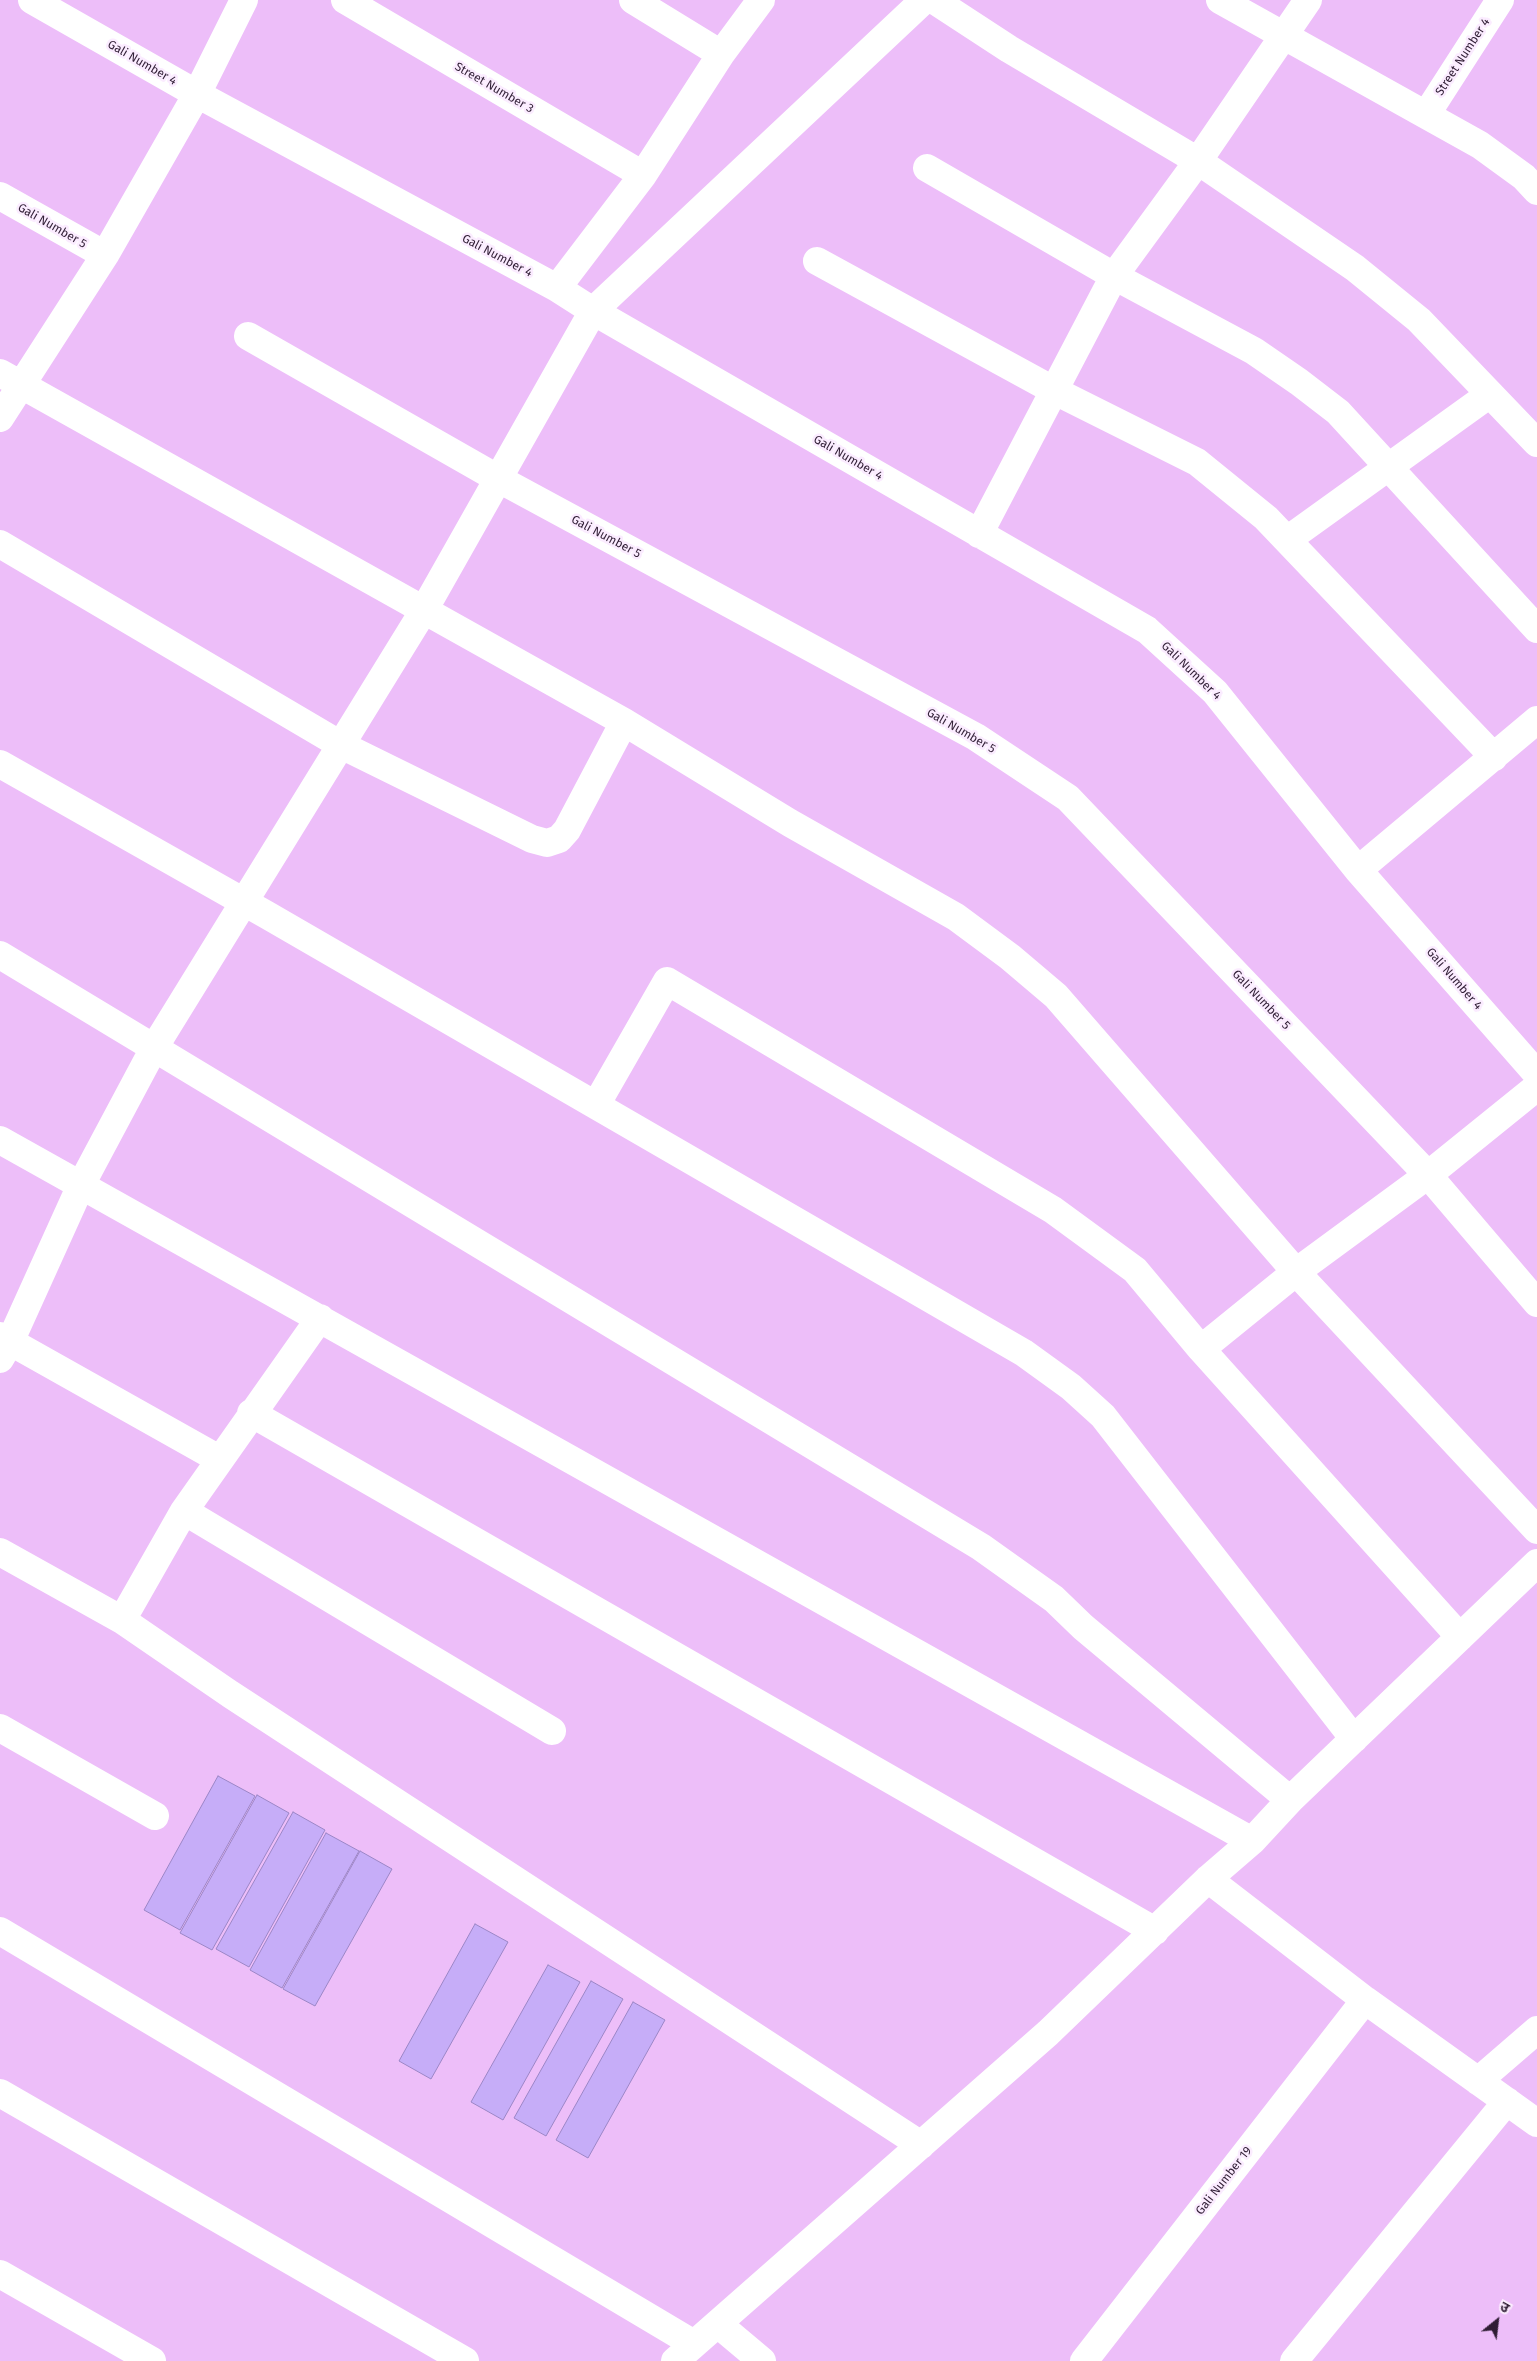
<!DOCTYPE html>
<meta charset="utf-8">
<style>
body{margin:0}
#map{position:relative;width:1537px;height:2361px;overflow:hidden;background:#edbef9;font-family:"Fira Sans","Noto Sans Devanagari",sans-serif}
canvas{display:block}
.north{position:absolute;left:1472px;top:2296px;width:50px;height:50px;-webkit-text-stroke:4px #fbecff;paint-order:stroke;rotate:29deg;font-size:14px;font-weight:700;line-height:20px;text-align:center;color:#2f1d34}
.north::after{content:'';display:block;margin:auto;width:18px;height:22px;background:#2f1d34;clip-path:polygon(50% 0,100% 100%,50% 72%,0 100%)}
</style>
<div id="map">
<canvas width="1537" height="2361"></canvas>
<div class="north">उ</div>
</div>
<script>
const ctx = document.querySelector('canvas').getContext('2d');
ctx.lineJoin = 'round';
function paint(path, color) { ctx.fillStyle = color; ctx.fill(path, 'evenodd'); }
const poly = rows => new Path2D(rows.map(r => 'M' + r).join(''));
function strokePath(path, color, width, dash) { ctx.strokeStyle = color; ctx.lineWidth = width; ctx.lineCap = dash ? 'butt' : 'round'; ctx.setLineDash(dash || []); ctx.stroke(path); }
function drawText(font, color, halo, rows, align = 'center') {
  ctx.font = font + ' "Fira Sans",sans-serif'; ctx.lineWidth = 5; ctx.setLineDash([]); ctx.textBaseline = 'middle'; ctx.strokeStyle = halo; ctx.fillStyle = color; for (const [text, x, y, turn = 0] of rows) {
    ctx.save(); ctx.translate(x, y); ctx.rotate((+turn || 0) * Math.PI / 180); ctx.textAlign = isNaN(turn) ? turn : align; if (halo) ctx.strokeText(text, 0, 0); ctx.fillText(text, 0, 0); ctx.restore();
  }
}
const building = poly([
 [218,1776,255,1796,180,1930,144,1910,218,1776],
 [257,1795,289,1813,212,1950,180,1933,257,1795],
 [293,1812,325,1830,249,1967,216,1949,293,1812],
 [326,1833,359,1851,282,1988,250,1970,326,1833],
 [360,1851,392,1869,315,2006,283,1989,360,1851],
 [475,1924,508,1942,431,2079,399,2061,475,1924],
 [548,1965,580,1982,503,2120,471,2102,548,1965],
 [591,1981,623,1999,546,2136,514,2118,591,1981],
 [633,2002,665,2020,588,2158,556,2140,633,2002]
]);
paint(building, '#c6adf8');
strokePath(building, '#9b86c6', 1);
strokePath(poly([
 [32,0,197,94,557,288,593,311,1147,630,1215,692,1358,870,1537,1074],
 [345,0,643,175],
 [633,0,721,54],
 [934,0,1009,49,1198,161,1355,268,1419,320,1537,443],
 [1220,0,1480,145,1524,177,1537,191],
 [1426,115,1500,0],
 [927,168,1114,276,1254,351,1299,382,1338,412,1537,629],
 [0,196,105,255],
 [817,261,1055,391,1197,462,1266,518,1494,757],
 [557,288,643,175,721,54,761,0],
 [248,336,497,478,976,737,1068,798,1428,1175,1537,1303],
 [0,373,624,722,790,823,956,917,1010,957,1056,996,1296,1272,1537,1530],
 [0,418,105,255,197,94,244,0],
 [979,534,1114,276,1198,161,1308,0],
 [1287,540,1490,394],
 [0,544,341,745,532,839,547,843,559,839,567,830,624,722],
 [0,764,267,915,1024,1353,1071,1387,1103,1416,1354,1739],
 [1358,870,1537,720],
 [0,955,981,1547,1054,1599,1083,1627,1290,1800],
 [596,1105,667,981,1053,1210,1135,1270,1201,1349,1460,1637],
 [0,1140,1252,1841],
 [0,1336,219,1459],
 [1201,1349,1296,1272,1428,1175,1537,1087],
 [0,1359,10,1342,81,1185,154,1048,424,610,593,311,924,0],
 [251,1413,1155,1931],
 [184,1511,552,1731],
 [0,1552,122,1620,230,1694,921,2145],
 [122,1620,184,1511,320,1318],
 [0,1728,155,1816],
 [1208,1879,1365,2000,1537,2123],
 [0,1931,694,2344],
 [1478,2081,1537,2030],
 [0,2093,465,2361],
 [0,2274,152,2361],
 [718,2324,762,2361],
 [675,2361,1048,2033,1208,1879,1252,1841,1290,1800,1537,1563],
 [1084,2361,1365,2000],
 [1294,2361,1507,2101]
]), '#fff', 28);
drawText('12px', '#2f1d34', '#fbecff', [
 ["Street Number 4",1463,57,-57],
 ["Gali Number 4",142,63,30],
 ["Street Number 3",494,88,30],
 ["Gali Number 5",52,226,30],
 ["Gali Number 4",497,256,28],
 ["Gali Number 4",848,458,30],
 ["Gali Number 5",606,537,28],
 ["Gali Number 4",1191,671,44],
 ["Gali Number 5",961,731,30],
 ["Gali Number 4",1454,979,49],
 ["Gali Number 5",1261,1000,46],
 ["Gali Number 19",1224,2181,-52]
]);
</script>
